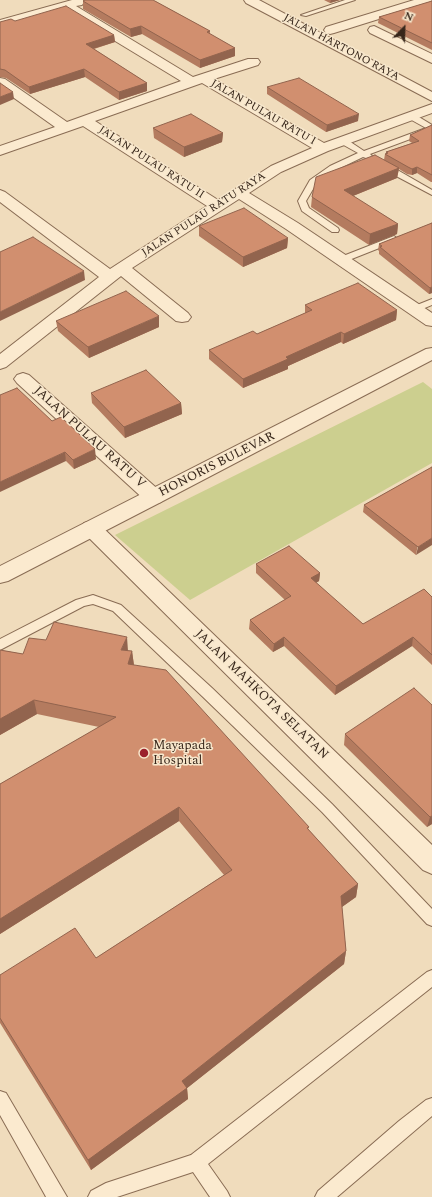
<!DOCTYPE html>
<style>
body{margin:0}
#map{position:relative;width:432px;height:1197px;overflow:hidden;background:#f0dcbc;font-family:Spectral,serif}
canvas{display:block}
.north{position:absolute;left:384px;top:8px;width:40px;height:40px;-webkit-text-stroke:3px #f7e7cc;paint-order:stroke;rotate:23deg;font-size:11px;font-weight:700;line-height:16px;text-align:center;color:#37261a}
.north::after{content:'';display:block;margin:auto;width:14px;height:18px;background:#37261a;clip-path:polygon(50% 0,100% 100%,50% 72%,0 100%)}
</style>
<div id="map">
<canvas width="432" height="1197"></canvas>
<div class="north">N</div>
</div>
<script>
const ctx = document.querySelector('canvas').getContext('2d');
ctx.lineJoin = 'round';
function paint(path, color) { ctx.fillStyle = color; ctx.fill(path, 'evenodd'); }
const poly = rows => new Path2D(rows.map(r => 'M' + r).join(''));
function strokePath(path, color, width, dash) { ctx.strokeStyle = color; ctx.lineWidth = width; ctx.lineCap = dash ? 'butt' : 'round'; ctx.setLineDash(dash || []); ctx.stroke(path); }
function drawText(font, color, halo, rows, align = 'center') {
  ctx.font = font + ' Spectral,serif'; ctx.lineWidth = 3; ctx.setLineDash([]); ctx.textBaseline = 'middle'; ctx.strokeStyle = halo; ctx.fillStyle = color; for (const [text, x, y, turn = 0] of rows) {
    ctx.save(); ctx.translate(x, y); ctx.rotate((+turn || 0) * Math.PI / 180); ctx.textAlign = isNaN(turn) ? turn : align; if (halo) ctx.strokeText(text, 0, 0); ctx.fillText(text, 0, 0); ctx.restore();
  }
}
paint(poly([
 [423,382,432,389,432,463,190,600,115,535]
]), '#cccf8f');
const service = poly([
 [345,0,355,0,306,16,301,15,345,0],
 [408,114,414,114,432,125,432,131,370,154,373,157,372,159,369,159,363,157,336,170,316,184,306,201,309,208,338,228,339,230,338,232,332,232,302,211,298,201,310,180,330,166,358,153,340,143,340,139,346,139,364,151,426,128,408,118,408,114],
 [381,164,387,164,432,190,432,195,381,168,381,164],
 [394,236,398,239,397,241,344,262,341,263,337,260,338,258,394,236],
 [432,299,432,305,415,312,410,309,412,307,432,299],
 [93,595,121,605,212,688,332,804,432,909,432,926,427,924,322,812,202,696,113,611,93,604,84,606,0,650,0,639,76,600,93,595],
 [432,970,432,987,208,1164,227,1191,230,1197,210,1197,193,1172,117,1197,88,1197,91,1191,106,1183,191,1155,427,972,432,970],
 [0,1091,6,1093,67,1197,46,1197,45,1195,0,1115,0,1091],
 [432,1098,432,1116,337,1197,315,1197,318,1191,399,1121,426,1100,432,1098]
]);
const minor = poly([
 [72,0,83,0,84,2,82,5,76,6,193,77,248,59,258,59,260,62,258,65,214,79,324,143,432,104,432,113,328,151,281,172,249,193,298,223,432,313,432,326,426,325,286,229,239,199,132,268,188,313,191,317,188,321,182,322,176,321,121,276,6,367,0,369,0,354,99,277,0,202,0,190,5,192,110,269,207,206,83,126,0,155,0,146,55,127,0,88,0,78,5,79,67,122,181,81,64,10,0,28,0,20,72,0],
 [202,83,312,148,271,166,218,200,95,121,202,83],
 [374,26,432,54,432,63,370,33,368,30,370,27,374,26],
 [23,373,29,375,161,492,164,497,161,502,154,504,147,502,17,383,14,379,17,375,23,373],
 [91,521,98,523,432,845,432,874,423,870,84,533,81,528,84,523,91,521]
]);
const tertiary = poly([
 [244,0,259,0,432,92,432,101,246,3,244,0],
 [414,0,432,0,430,3,334,33,330,34,326,33,324,30,326,27,414,0],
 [432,348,432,360,161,502,8,581,0,583,0,566,426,349,432,348]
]);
strokePath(service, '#896c54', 2);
strokePath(minor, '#896c54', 2);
strokePath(tertiary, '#896c54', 2);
paint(service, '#fbeacf');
paint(minor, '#fbeacf');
paint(tertiary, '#fbeacf');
paint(poly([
 [324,0,340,0,330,3],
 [83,1,155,1,210,31,210,34,235,48,235,56,200,68,142,34,131,37,83,9],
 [432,1,432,50,378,23,379,17],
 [15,21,114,35,115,42,94,49,147,83,147,91,119,100,85,77,30,94,6,78,0,77,0,22],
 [267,87,358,121,326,132,267,94],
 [432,125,432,182,431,182,417,173,412,175,407,174,399,169,397,178,353,196,398,224,397,234,369,245,311,207,312,197,384,160,385,154,386,154,386,152,412,143,409,141,410,135],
 [153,128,223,133,222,142,184,157,154,138],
 [432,223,432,293,429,294,379,254,379,251,378,250,379,244],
 [199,226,288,238,287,248,243,267,199,236],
 [305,305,397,310,396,320,343,344,341,342,288,366,288,369,243,388,209,359,209,350,257,334,305,313],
 [56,321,159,327,89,358,58,331],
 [91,393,181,403,182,414,125,438,92,403],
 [52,421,96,459,74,469,66,461],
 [432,467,416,555,363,512,364,505],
 [256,564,320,573,319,581,316,583,363,624,432,597,432,665,412,646,335,695,284,646,273,652,249,629,250,620,285,600,256,573],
 [0,650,23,654,128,651,132,651,134,665,309,827,308,829,358,884,356,897,342,907,346,951,344,964,187,1088,188,1099,91,1170,0,1023,0,975,96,958,224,875,179,821,0,934,0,784,99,727,37,714,0,735],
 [432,705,432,824,427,827,344,745,345,734]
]), '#b47b5f');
paint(poly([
 [331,0,340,0,330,3],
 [141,26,142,34,131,37,130,29],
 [114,35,115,42,86,51,86,44],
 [235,48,235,56,200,68,200,60],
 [84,69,85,77,30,94,29,87],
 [147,83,147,91,119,100,119,92],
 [13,92,14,99,0,105,0,97],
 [359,114,358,121,326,132,327,125],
 [223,133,222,142,184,157,184,147],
 [417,167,417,173,412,175,412,169],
 [399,168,397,178,343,200,344,190],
 [398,224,397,234,369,245,370,234],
 [288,238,287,248,243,267,243,257],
 [84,271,85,280,0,321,0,312],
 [432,287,432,293,429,294,430,288],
 [397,310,396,320,343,344,344,334],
 [159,316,159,327,89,358,88,347],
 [341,332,341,342,288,366,288,369,243,388,243,379,286,357],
 [181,403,182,414,125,438,124,427],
 [95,449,96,459,74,469,73,460],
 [65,452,66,461,0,492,0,482],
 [432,538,432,545,416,555,418,547],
 [320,573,319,581,310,586,311,578],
 [127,637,128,651,121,650],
 [284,637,284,646,273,652,274,644],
 [413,637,412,646,335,695,336,686],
 [132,651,134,666,128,664],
 [34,700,37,714,0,735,0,719],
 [179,807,179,821,0,934,0,919],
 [432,816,432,824,427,827,430,817],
 [358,884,356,897,339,909,341,896],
 [346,951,344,964,186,1089,187,1088,188,1099,91,1170,88,1160,182,1081]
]), '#92644e');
const building = poly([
 [85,0,153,0,210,31,207,32,235,48,200,60,141,26,130,29,83,1,85,0],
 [432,1,432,43,379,17,432,1],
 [66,6,114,35,86,44,147,83,119,92,84,69,29,87,5,70,0,69,0,22,11,19,15,21,66,6],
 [299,78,359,114,327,125,267,87,299,78],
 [0,83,13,92,0,97,0,83],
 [191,114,223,133,184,147,153,128,191,114],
 [432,125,432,175,417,167,412,169,408,167,385,154,388,153,386,152,419,141,410,135,432,125],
 [375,155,399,168,344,190,398,224,370,234,312,197,316,177,375,155],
 [244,208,288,238,243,257,199,226,244,208],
 [432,223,432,287,430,288,380,247,382,246,379,244,432,223],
 [33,237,84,271,0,312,0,252,33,237],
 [358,283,397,310,344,334,341,332,286,357,288,359,243,379,209,350,253,331,257,334,312,310,305,305,358,283],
 [126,291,159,316,88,347,56,321,126,291],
 [146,370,181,403,124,427,91,393,146,370],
 [17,388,52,421,61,417,95,449,73,460,65,452,0,482,0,395,17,388],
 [432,467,432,538,418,547,364,505,432,467],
 [289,546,320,573,311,578,363,624,424,589,432,597,432,655,413,637,336,686,284,637,274,644,250,620,291,596,256,564,289,546],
 [54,622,127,637,121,650,132,651,128,664,166,670,309,827,307,828,358,884,341,896,346,951,182,1081,187,1088,88,1160,0,1018,0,975,75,928,96,958,232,870,179,807,0,919,0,784,116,717,34,700,0,719,0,650,23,654,29,638,46,640,54,622],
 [414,688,432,705,432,816,430,817,345,734,414,688]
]);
paint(building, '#d18f6f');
strokePath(building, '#92644e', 1);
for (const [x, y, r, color] of [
 [144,753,5,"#9b212c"]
]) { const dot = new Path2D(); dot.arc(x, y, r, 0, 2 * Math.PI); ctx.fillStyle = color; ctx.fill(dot); strokePath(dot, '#f7e7cc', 1.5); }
drawText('11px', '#37261a', '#f7e7cc', [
 ["JALAN HARTONO RAYA",341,48,28],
 ["JALAN PULAU RATU I",263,113,30],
 ["JALAN PULAU RATU II",151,163,33],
 ["JALAN PULAU RATU RAYA",204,215,-33]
]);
drawText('13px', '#37261a', '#f7e7cc', [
 ["JALAN PULAU RATU V",89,438,42],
 ["HONORIS BULEVAR",217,465,-27],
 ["JALAN MAHKOTA SELATAN",261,695,44]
]);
drawText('13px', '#37261a', '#f7e7cc', [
 ["Mayapada",153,746],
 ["Hospital",153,761]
], 'left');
</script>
